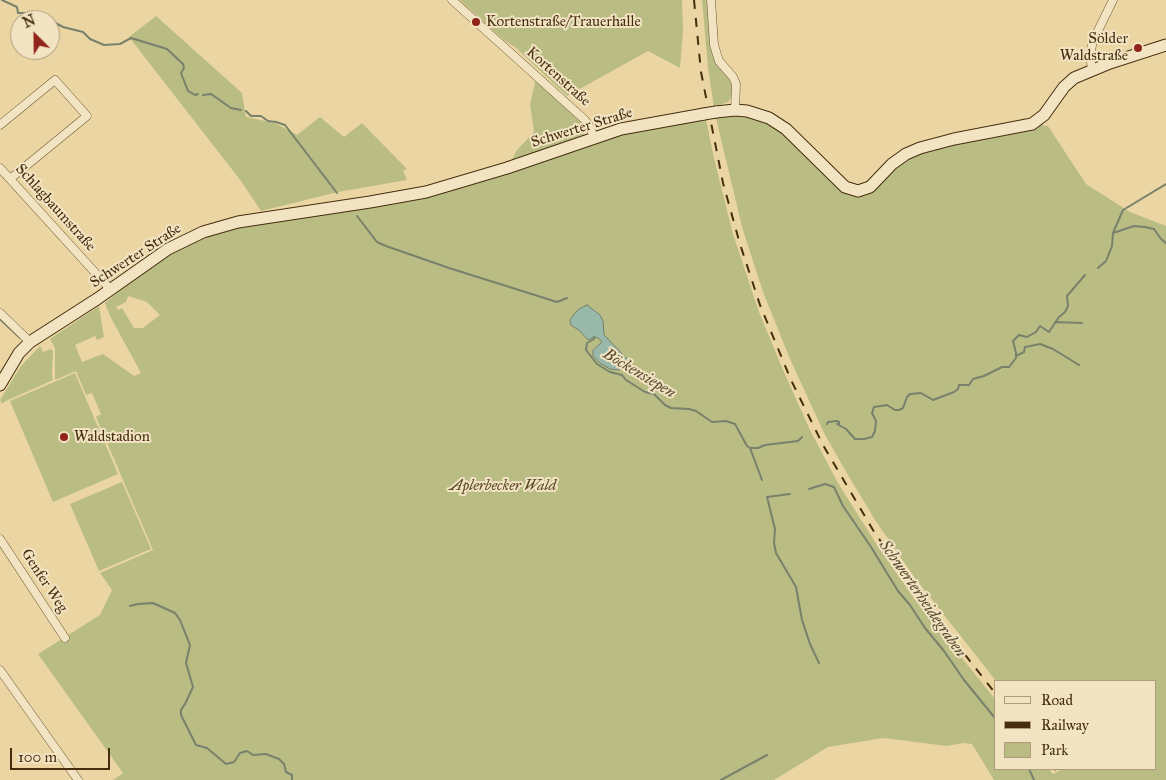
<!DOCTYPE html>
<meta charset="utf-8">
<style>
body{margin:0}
#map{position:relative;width:1166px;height:780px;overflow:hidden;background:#ebd6a3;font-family:"IM FELL Great Primer",serif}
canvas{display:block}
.legend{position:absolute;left:994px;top:680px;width:162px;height:90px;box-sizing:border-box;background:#f2e4c3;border:1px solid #ad9b7b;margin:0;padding:6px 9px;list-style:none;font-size:15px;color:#452d0e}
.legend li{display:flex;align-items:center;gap:10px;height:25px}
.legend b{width:25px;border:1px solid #ad9b7b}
.north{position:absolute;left:10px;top:10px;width:50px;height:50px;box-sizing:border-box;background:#f2e4c3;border:1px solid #ad9b7b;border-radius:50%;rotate:337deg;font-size:14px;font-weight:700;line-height:20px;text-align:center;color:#452d0e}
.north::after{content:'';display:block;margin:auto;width:18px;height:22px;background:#8f2418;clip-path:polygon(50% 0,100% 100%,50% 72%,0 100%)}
.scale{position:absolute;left:10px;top:748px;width:100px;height:22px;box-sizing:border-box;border:2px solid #452d0e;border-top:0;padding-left:6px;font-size:15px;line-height:18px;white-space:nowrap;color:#452d0e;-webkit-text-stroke:4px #f2e4c3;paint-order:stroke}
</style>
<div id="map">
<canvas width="1166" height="780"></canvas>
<ul class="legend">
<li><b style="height:6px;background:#f2e4c3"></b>Road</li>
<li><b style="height:6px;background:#452d0e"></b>Railway</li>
<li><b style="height:14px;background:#b9bd84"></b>Park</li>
</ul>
<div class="north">N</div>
<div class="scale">100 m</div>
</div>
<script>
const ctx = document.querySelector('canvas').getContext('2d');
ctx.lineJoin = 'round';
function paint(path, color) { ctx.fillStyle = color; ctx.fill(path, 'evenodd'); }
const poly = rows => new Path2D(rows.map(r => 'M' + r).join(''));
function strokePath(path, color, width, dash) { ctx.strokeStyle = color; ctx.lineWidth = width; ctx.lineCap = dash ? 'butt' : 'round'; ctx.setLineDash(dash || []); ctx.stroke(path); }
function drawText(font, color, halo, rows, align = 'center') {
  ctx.font = font + ' "IM FELL Great Primer",serif'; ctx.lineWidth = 4; ctx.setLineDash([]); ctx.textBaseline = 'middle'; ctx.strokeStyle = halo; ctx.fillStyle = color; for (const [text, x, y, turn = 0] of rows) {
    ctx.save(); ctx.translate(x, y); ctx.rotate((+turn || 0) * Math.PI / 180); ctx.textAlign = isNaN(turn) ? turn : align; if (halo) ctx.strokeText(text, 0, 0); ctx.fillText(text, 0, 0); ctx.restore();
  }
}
paint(poly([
 [460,0,682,0,683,30,680,68,648,51,567,96,516,48,504,40],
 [702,0,709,0,713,54,729,78,732,88,732,97,728,102,714,107,708,68],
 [156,16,242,93,246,117,275,123,297,135,320,117,344,137,362,123,407,169,403,171,407,180,338,192,261,211,241,181,129,37],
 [536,78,580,120,587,145,622,134,706,120,714,158,733,234,759,312,783,370,810,430,838,483,877,545,916,601,995,699,995,769,1049,769,1053,774,1062,769,1155,769,1155,681,996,681,915,578,875,520,845,470,824,433,790,359,763,292,742,227,716,118,729,115,747,115,769,123,791,140,840,190,858,196,871,192,894,167,911,154,1042,124,1044,126,1048,126,1086,184,1130,212,1166,226,1166,780,994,780,972,744,963,743,947,746,883,738,828,747,774,780,113,780,123,773,38,654,100,615,112,590,100,573,153,550,96,417,101,414,92,393,86,395,76,371,55,380,55,348,50,339,99,306,104,337,97,340,95,336,75,345,82,362,103,354,134,376,141,373,110,316,105,303,134,279,184,244,215,232,247,224,395,204,462,188,510,172,512,159,517,150,534,132,530,104],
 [128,296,147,302,160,315,143,328,134,328,122,308,118,310,116,307,126,302],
 [40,346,43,352,51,349,53,351,52,375,53,380,6,401,2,404,0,400,21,366],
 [75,373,118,474,53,502,10,401],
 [122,482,151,549,99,571,70,504]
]), '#b9bd84');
const water = poly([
 [587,305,600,315,603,321,604,335,628,360,627,365,624,368,619,370,610,369,600,363,593,356,593,350,602,342,598,338,594,337,588,340,580,331,571,325,570,320,575,313,579,309,587,305]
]);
paint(water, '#98b9aa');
strokePath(water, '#77816c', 1);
strokePath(poly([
 [2,0,17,7,18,13,28,13,43,16,63,27,83,32,90,39,104,45,120,44,131,38,167,49,183,64,184,68,181,73,188,91,195,95,198,94],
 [203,95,211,94,231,108,241,110],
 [246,111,251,116,261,116,268,121,276,122,285,125,337,193],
 [357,216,377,242,386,246,449,268,557,302,567,298],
 [1113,233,1123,210,1166,184],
 [1098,268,1106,261,1112,246,1113,233,1134,226,1145,227,1154,229,1161,239,1166,243],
 [0,319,20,338],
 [1055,322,1082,323],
 [594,337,594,339,587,343,586,350,597,364,610,372,622,375,626,380,645,392,654,394,665,405,671,408,689,409,696,411,712,422,726,421,735,424,747,446,750,448,758,448,765,445,798,441,802,437],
 [1016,356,1024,352,1025,347,1040,344,1053,349,1079,365],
 [827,424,828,422,837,421,839,422,839,425],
 [837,424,846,429,855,439,864,439,872,437,875,431,876,421,872,413,874,407,887,405,895,410,899,410,903,408,907,397,910,394,921,393,933,400,954,392,958,389,959,385,969,385,973,379,984,376,1002,367,1009,367,1016,358,1016,353,1013,341,1019,335,1027,337,1036,332,1040,326,1049,332,1059,317,1065,312,1068,306,1067,296,1085,275],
 [750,448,762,480],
 [809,489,825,484,834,487,843,506,871,547,898,591,910,605,925,628,944,651,964,680,995,718],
 [790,494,767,497,775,529,774,543,776,553,796,587,802,620,810,644,819,663],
 [130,606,138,604,153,603,175,613,180,620,190,645,186,663,193,687,185,704,181,710,181,715,196,745,207,748,226,764,234,762,240,753,247,751,253,755,266,754,279,759,284,764,286,772,292,775,292,780],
 [1029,769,1034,780],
 [721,780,767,755]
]), '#77816c', 2);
const street = poly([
 [452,0,585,120,590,127,594,138],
 [711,0,714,45,719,61,733,77,736,84,735,110],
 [1092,70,1090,54,1093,41,1113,0],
 [0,125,55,80,87,116,10,179],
 [0,168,110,289],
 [0,313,30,342],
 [0,539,65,638],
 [0,670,78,780]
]);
const secondary = poly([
 [716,112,735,110,747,111,769,118,786,129,845,187,858,191,870,187,892,164,906,154,920,148,954,139,1032,124,1044,115,1064,87,1074,78,1110,63,1166,45],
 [0,385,19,353,30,342,97,299,168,249,203,232,238,222,370,202,426,192,507,168,621,129,704,114]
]);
strokePath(street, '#6e5733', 9);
strokePath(secondary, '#452d0e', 13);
strokePath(street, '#f2e4c3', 8);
strokePath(secondary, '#f2e4c3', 11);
strokePath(poly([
 [694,0,701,72,723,183,740,244,760,305,791,380,823,445,873,530,912,587,995,693],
 [1055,769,1056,770]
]), '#452d0e', 2, [9, 9]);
const secondaryBridge = poly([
 [704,114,716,112]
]);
strokePath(secondaryBridge, '#452d0e', 13, []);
strokePath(secondaryBridge, '#f2e4c3', 11);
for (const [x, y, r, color] of [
 [476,22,5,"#8f2418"],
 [1138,48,5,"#8f2418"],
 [64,437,5,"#8f2418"]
]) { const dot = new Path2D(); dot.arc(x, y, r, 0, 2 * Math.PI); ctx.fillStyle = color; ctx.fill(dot); strokePath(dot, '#f2e4c3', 2); }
drawText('15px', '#452d0e', '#f2e4c3', [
 ["Kortenstraße/Trauerhalle",486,22],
 ["Sölder",1128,39,"right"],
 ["Waldstraße",1128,56,"right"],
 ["Waldstadion",74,437]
], 'left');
drawText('15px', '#452d0e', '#f2e4c3', [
 ["Kortenstraße",558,77,42],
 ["Schwerter Straße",582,128,-17],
 ["Schlagbaumstraße",55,208,48],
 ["Schwerter Straße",136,256,-33],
 ["Genfer Weg",44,581,57]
]);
drawText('italic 15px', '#5c4a26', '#f2e4c3', [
 ["Aplerbecker Wald",503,486]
]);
drawText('italic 16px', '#56492d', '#f2e4c3', [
 ["Böckensiepen",639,374,31],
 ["Schwerterheidegraben",922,599,55]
]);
</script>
